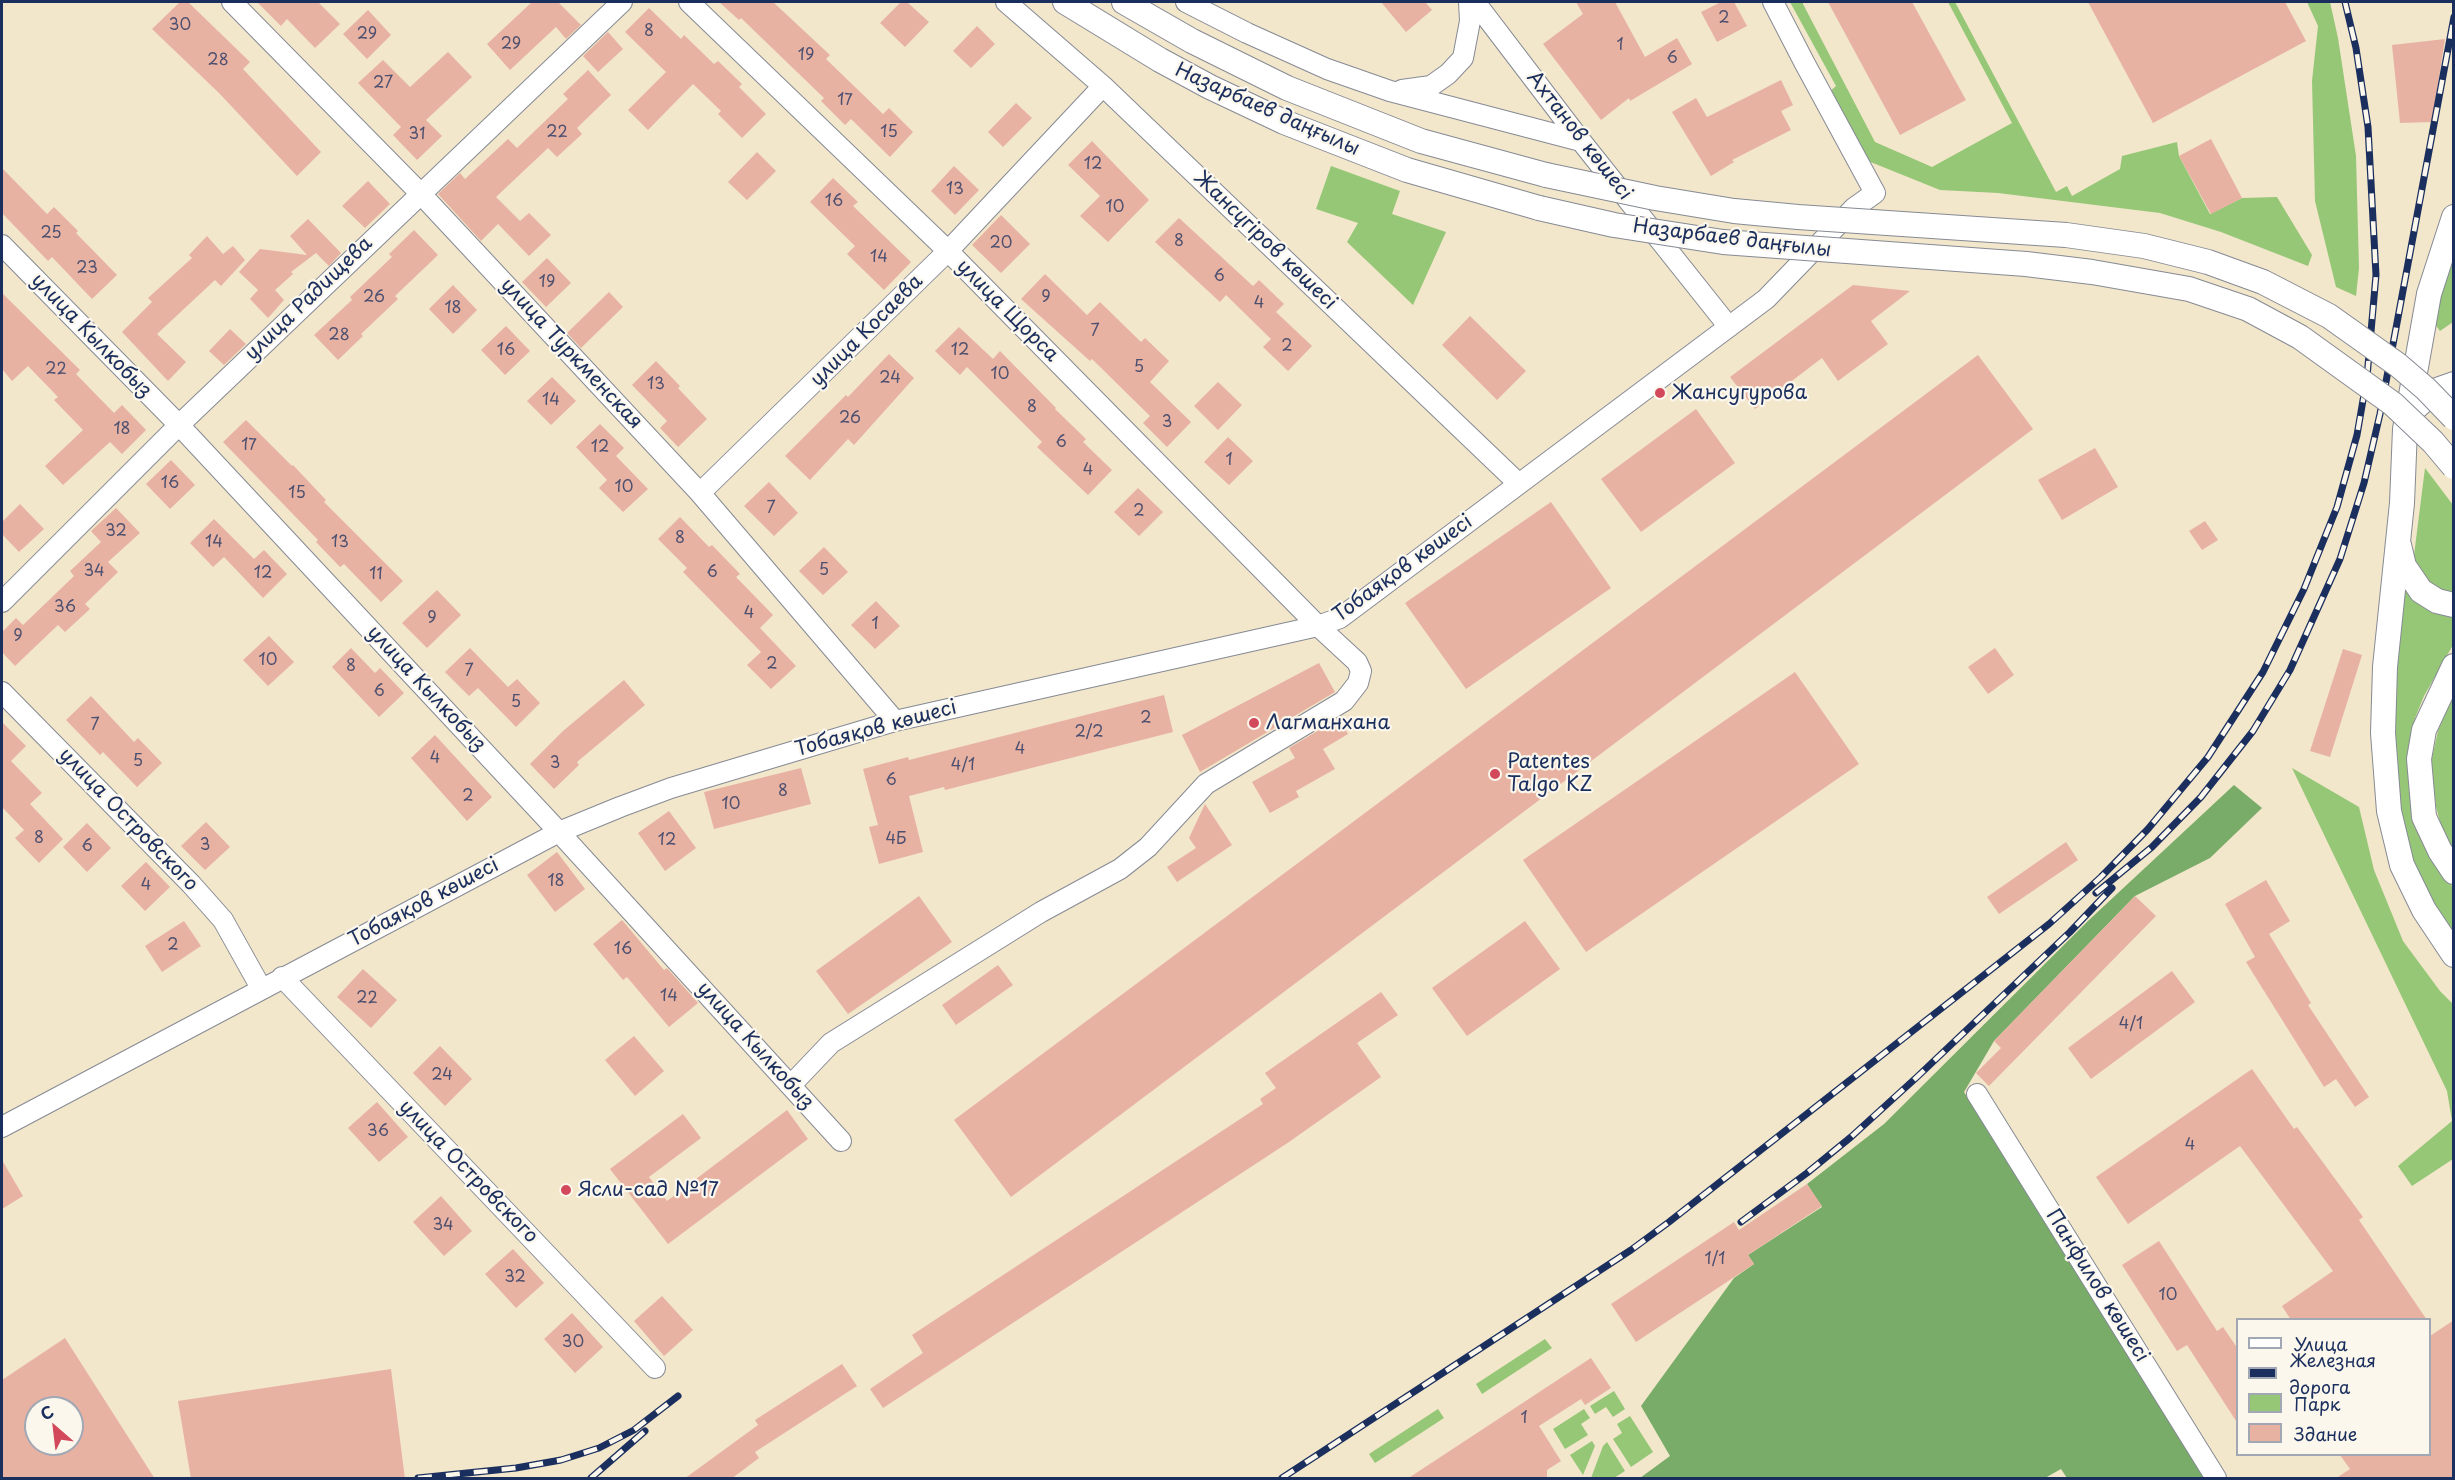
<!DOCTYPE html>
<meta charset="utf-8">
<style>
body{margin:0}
#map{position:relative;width:2455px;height:1480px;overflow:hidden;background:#f2e6cb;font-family:"Playpen Sans",sans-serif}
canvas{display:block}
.frame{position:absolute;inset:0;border:3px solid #1b2f5e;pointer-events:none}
.legend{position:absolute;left:2236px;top:1318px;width:195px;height:138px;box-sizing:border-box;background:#fbf7ec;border:2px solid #a1a7b3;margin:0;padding:8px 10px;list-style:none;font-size:18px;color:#1b2f5e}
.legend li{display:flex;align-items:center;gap:12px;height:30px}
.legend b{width:30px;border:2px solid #a1a7b3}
.north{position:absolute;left:24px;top:1396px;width:60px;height:60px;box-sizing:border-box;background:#fbf7ec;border:2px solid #a1a7b3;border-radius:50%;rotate:332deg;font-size:16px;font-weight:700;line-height:24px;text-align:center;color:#1b2f5e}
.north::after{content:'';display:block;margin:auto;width:21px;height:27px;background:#d1495b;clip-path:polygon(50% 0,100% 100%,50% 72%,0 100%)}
</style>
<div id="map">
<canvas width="2455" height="1480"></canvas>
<div class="frame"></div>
<ul class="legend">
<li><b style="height:8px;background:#fff"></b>Улица</li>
<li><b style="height:8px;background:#1b2f5e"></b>Железная дорога</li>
<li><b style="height:16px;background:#96c777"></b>Парк</li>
<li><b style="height:16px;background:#e8b2a3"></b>Здание</li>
</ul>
<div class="north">С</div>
</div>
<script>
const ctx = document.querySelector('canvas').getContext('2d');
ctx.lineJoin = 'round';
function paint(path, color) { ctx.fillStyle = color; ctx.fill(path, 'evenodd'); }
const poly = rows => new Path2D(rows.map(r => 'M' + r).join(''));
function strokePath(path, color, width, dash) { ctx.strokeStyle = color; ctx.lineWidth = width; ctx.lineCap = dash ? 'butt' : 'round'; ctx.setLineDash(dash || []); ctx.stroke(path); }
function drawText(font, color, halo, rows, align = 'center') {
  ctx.font = font + ' "Playpen Sans",sans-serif'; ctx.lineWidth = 4.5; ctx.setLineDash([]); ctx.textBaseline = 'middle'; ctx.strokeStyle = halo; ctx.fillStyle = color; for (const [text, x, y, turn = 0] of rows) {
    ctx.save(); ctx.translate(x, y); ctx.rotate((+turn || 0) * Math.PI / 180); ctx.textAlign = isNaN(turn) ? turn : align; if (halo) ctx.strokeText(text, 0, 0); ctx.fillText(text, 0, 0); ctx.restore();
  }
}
paint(poly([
 [1790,2,1803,2,1803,4,1875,142,1932,167,2012,123,1948,2,1955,2,2056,192,2067,186,2072,196,2120,169,2122,156,2177,142,2179,156,2210,214,2242,198,2277,197,2312,255,2308,266,2221,232,2160,213,1998,193,1940,190,1868,161,1829,92,1836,86],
 [2307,2,2330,2,2338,38,2356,156,2359,268,2356,296,2336,287,2315,201,2312,81,2318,26],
 [1331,166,1400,191,1392,214,1446,232,1413,305,1347,242,1358,223,1316,209],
 [2453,243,2453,322,2440,331,2434,323],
 [2425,468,2453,505,2453,596,2432,587,2413,563],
 [2402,577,2453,611,2453,645,2424,696,2415,718,2410,746,2423,838,2453,888,2453,933,2421,882,2407,850,2399,820,2392,748],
 [2453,694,2453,850,2443,833,2436,807,2431,762,2438,731],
 [2292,768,2359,807,2374,870,2403,941,2440,991,2453,1004,2453,1159,2412,1186,2398,1166,2452,1121,2447,1091],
 [1545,1339,1552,1348,1482,1394,1476,1384],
 [1614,1391,1625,1409,1613,1417,1606,1407,1595,1414,1590,1406],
 [1438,1409,1444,1418,1375,1463,1369,1454],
 [1584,1409,1590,1418,1581,1424,1588,1435,1565,1449,1553,1429],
 [1630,1416,1653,1452,1631,1467,1613,1439,1622,1433,1617,1424],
 [1592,1441,1595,1446,1583,1475,1570,1455],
 [1607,1442,1625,1471,1614,1478,1591,1478,1603,1446]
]), '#96c777');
paint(poly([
 [2234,785,2262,808,2210,858,2135,896,1994,1041,1964,1092,2204,1478,2067,1478,2061,1469,2045,1478,1640,1478,1670,1456,1641,1406,1734,1278,1754,1264,1748,1255,1822,1207,1807,1184,1884,1124,2089,920]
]), '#78ac68');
paint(poly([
 [180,2,188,2,250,62,243,69,321,152,297,176,219,93,152,29],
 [257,2,318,2,340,24,315,48,287,19,281,26],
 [532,2,558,2,581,25,566,39,556,27,510,70,487,44],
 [719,2,773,2,830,55,826,59,883,114,889,108,913,132,890,157,851,119,845,125,821,101,824,98,741,18,739,20],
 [901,2,907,2,929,22,905,47,880,23],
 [1381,2,1425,2,1432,10,1406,32],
 [1576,2,1615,2,1645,57,1677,38,1692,64,1630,101,1629,98,1601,120,1543,44,1583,14],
 [1721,2,1734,2,1747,26,1717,42,1701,12],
 [1828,2,1912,2,1966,100,1900,135],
 [2088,2,2285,2,2306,41,2153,123],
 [649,8,681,39,684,35,714,64,718,61,742,84,739,87,766,114,742,138,718,114,721,111,693,84,648,130,628,110,666,72,625,32],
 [368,10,391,35,367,59,343,34],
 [977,26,995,44,971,68,953,51],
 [608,32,623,49,598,72,583,56],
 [2445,39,2432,122,2400,123,2392,45],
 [448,52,472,77,426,120,442,136,417,160,393,135,401,127,358,83,383,60,410,87],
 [588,70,611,95,577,128,582,134,557,157,548,148,496,197,520,221,529,213,551,235,529,256,498,224,481,241,438,194,460,173,465,179,508,139,517,148,568,99,563,94],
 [1781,80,1793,105,1781,111,1791,130,1732,160,1734,162,1711,176,1672,112,1696,98,1707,117],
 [1016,103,1032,118,1003,147,988,132],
 [2211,139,2242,198,2211,214,2179,156],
 [1092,141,1149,200,1108,242,1080,216,1100,196,1068,165],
 [757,152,776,171,747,200,728,182],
 [954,166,979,190,955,215,931,191],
 [2,168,47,214,54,207,78,231,76,233,117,275,92,299,52,257,48,261,2,213],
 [833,178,858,202,853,206,911,262,884,290,847,254,855,246,810,202],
 [368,181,390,204,365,228,342,206],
 [1001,215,1030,244,1001,273,972,245],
 [1179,218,1253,286,1259,280,1284,304,1276,312,1312,346,1288,371,1263,347,1271,339,1226,295,1220,302,1155,242],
 [308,219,341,253,329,266,316,253,291,272,293,274,275,290,284,300,268,318,250,299,258,290,239,272,260,249,307,255,290,236],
 [414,230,438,255,395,296,398,299,361,334,363,336,338,360,314,335,352,300,350,297,392,257,389,254],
 [207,236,223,254,233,246,245,260,221,286,215,280,157,334,186,362,168,381,122,332,152,302,148,298,192,258,189,255],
 [547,258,571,283,546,307,522,282],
 [1045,274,1087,315,1100,302,1141,342,1145,338,1169,361,1150,382,1191,422,1167,447,1143,423,1150,416,1092,359,1090,361,1021,299],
 [453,285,477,310,453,334,429,309],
 [1853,285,1910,291,1871,321,1888,344,1838,381,1822,358,1755,409,1730,377],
 [609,292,623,307,581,348,567,333],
 [2,293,80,370,76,374,114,413,122,405,146,430,122,454,110,442,63,485,45,466,83,430,54,400,58,397,28,366,12,381,2,369],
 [1470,316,1526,371,1497,400,1442,345],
 [506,326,530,351,505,375,481,350],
 [959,327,993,359,1000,351,1056,408,1055,409,1086,439,1083,442,1112,470,1088,495,1037,447,1042,442,967,367,960,375,935,351],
 [230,329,246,344,224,365,209,351],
 [889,354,914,378,854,445,848,439,810,480,785,456,846,395,848,397],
 [1978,355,2033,429,1011,1197,954,1120],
 [656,361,680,386,678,388,707,419,678,447,660,428,667,421,632,385],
 [552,377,576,401,551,425,527,401],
 [1218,382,1242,405,1218,430,1194,406],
 [1696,409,1735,463,1641,532,1601,479],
 [246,420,292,466,293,465,326,500,324,502,403,581,381,602,344,564,340,567,316,542,318,540,223,442],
 [600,424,624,448,616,456,648,489,623,512,599,488,607,480,576,447],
 [1228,437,1253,461,1229,485,1204,462],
 [2095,448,2118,487,2062,520,2038,480],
 [171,460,195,485,170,509,146,484],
 [769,482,798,513,774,536,744,506],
 [1138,488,1163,512,1139,536,1114,512],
 [1551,502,1611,588,1466,689,1405,603],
 [20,504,44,529,19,552,2,534,2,522],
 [116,508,140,533,108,562,118,572,85,604,90,609,65,632,58,625,15,666,2,652,2,632,16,618,23,625,74,576,70,571,101,542,91,531],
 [680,517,709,547,712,545,740,574,736,577,773,615,760,628,796,666,771,689,747,665,761,652,683,572,687,568,658,539],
 [214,519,254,559,264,550,287,574,263,598,224,557,213,567,190,543],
 [2205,521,2218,540,2202,550,2189,531],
 [824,547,848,572,823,595,799,571],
 [437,590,461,615,427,648,402,623],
 [876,601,900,626,875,649,851,625],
 [269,636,294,662,268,686,243,660],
 [351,648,375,673,380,668,404,693,379,717,332,667],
 [470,648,508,687,517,679,540,703,516,727,478,688,469,696,445,672],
 [1995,648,2014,675,1988,694,1968,667],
 [2343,649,2362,655,2330,757,2310,751],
 [1319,663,1335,692,1200,772,1182,735],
 [1795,672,1859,764,1586,952,1523,860],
 [624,680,645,705,577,762,579,765,554,789,530,764,563,731],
 [1164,695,1173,732,945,790,944,787,909,796,923,852,879,864,869,827,878,825,863,769,908,757,909,760],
 [91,696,134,742,138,738,162,763,137,787,103,752,100,755,66,720],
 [1339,718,1348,734,1323,749,1335,769,1296,791,1299,797,1270,813,1252,782,1295,758,1289,748],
 [2,722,26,746,11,761,42,793,30,804,63,839,39,863,15,838,24,830,2,807],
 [435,735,492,797,467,821,411,758],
 [801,768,811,804,714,829,704,792],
 [1205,804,1232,845,1177,882,1167,867,1196,848,1189,838],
 [669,811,696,848,665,871,638,833],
 [206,822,230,847,205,870,181,846],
 [87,823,111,848,87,872,63,847],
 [2066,842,2078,860,1999,914,1987,897],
 [557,852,585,889,555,912,527,875],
 [146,862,170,887,145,911,121,886],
 [2266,880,2290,921,2269,934,2311,1003,2308,1005,2369,1097,2355,1107,2336,1079,2324,1087,2246,962,2255,957,2225,904],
 [919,896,952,942,848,1014,816,971],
 [2135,896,2156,916,1989,1086,1976,1073,2001,1048,1994,1041],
 [622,920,664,970,667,968,698,1003,669,1027,627,977,623,980,593,944],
 [184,921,201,946,162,972,145,946],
 [1525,921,1560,969,1467,1036,1432,988],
 [998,965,1013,985,956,1025,942,1005],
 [363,969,397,1000,371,1028,337,997],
 [2172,971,2195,1002,2091,1079,2068,1048],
 [1381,992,1398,1015,1357,1043,1381,1077,1289,1142,883,1408,870,1389,923,1353,912,1335,1263,1104,1260,1099,1276,1088,1265,1073],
 [634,1036,664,1071,635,1096,605,1060],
 [440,1046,472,1079,445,1106,413,1073],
 [2252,1069,2294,1129,2297,1127,2363,1217,2359,1220,2427,1320,2291,1320,2282,1306,2333,1271,2240,1146,2128,1224,2096,1177],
 [377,1102,408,1137,379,1162,348,1128],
 [787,1110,808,1139,668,1244,610,1169,683,1114,701,1138,649,1177,667,1201],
 [2,1160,23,1196,2,1209],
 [1807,1184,1822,1206,1748,1255,1754,1264,1636,1342,1611,1304,1734,1222,1739,1230],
 [441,1196,472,1231,444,1256,413,1222],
 [2159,1241,2217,1331,2223,1327,2238,1349,2238,1424,2187,1345,2177,1351,2122,1265],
 [513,1249,544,1283,516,1308,485,1274],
 [662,1296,693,1330,664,1356,634,1321],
 [572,1313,603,1347,575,1373,544,1339],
 [2454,1320,2454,1479,2335,1479,2350,1469,2340,1455,2430,1455,2430,1336],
 [65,1338,155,1479,2,1479,2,1380],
 [36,1408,72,1408,72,1444,36,1444],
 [1591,1358,1611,1388,1585,1405,1581,1399,1539,1426,1561,1461,1547,1470,1547,1479,1407,1479],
 [842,1364,857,1386,755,1452,759,1458,731,1479,684,1479,758,1425,755,1420],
 [391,1369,405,1479,191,1479,178,1401]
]), '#e8b2a3');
const minor = poly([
 [232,2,420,193,700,493,895,721],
 [689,2,948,251,1318,626,1357,662,1361,671,1358,683,1344,701,1206,784,1148,847,1120,869,1041,912,831,1043,791,1085],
 [1006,2,1103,86,1519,484],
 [1186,2,1247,33,1327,69,1390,91,1581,141],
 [1475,2,1581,141,1729,327],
 [1402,90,1431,86,1448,74,1463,58,1470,21,1469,2],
 [2,245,179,425,559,832,841,1141],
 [700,493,948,251,1103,86],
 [2,602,179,425,622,2],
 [2,692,191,884,223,920,261,988],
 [282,977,655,1368],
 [1977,1094,2216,1478],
 [2,1127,559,832,620,807,671,788,895,721,1318,626,1340,618,1766,299,1854,208,1875,193,1804,62,1773,2]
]);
const major = poly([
 [1065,2,1160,60,1210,87,1284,122,1407,170,1539,208],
 [1124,2,1192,41,1287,88,1421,141,1546,175],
 [2454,217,2429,294,2405,429,2402,503,2385,667,2383,733,2389,811,2402,865,2424,910,2454,955],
 [2416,407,2434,391,2454,384],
 [2399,545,2404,566,2421,591,2437,601,2454,605],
 [2454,666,2424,730,2419,759,2424,817,2440,851,2454,872]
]);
strokePath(minor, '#868a94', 22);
strokePath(major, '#868a94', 26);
strokePath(minor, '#fff', 20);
strokePath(major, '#fff', 24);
const rail = poly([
 [2096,893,2152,847,2201,797,2253,731,2290,670,2340,559,2364,483,2380,414,2454,17],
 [1741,1222,1807,1173,1851,1137,1917,1077,2070,932,2112,888],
 [418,1478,516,1468,561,1460,599,1448,634,1430,678,1396],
 [591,1478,645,1431],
 [1282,1478,1631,1250,1669,1222,2049,924,2101,877,2148,829,2208,757,2263,672,2304,589,2337,507,2357,435,2367,377,2376,275,2368,127,2356,48,2345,2]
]);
strokePath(rail, '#1b2f5e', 7);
strokePath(rail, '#fbf7ec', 4.5, [14]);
const majorBridge = poly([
 [1546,175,1655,198,1734,211,1798,217,2066,235,2144,246,2208,262,2263,282,2329,316,2398,365,2426,389,2454,418],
 [1539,208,1614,225,1723,242,2026,264,2092,272,2189,289,2248,309,2300,337,2393,404,2433,442,2454,467]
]);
strokePath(majorBridge, '#868a94', 26, []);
strokePath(majorBridge, '#fff', 24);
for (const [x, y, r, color] of [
 [1660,393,6,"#d1495b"],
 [1254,723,6,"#d1495b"],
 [1495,774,6,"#d1495b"],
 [566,1190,6,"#d1495b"]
]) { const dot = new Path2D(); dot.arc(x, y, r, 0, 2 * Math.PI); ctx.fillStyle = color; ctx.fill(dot); strokePath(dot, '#fbf7ec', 2); }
drawText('16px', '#4e506f', null, [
 ["2",1724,19],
 ["30",180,26],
 ["8",649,32],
 ["29",367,35],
 ["29",511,45],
 ["1",1620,46],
 ["19",806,56],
 ["6",1672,59],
 ["28",218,61],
 ["27",383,84],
 ["17",845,101],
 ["22",557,133],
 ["15",889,133],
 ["31",417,135],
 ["12",1093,165],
 ["13",955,190],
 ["16",834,202],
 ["10",1115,208],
 ["25",51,234],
 ["8",1179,242],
 ["20",1001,244],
 ["14",879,258],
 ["23",87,269],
 ["6",1219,277],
 ["19",547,283],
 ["26",374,298],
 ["9",1046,298],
 ["4",1259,304],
 ["18",453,309],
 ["7",1095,332],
 ["28",339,336],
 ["2",1287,347],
 ["16",506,351],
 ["12",960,351],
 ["5",1139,368],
 ["22",56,370],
 ["10",1000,375],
 ["24",890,379],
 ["13",656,385],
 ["14",551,401],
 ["8",1032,408],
 ["26",850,419],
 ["3",1167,423],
 ["18",122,430],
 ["6",1061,443],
 ["17",249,446],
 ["12",600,448],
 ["1",1229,461],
 ["4",1088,471],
 ["16",170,484],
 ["10",624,488],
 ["15",297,494],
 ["7",771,509],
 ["2",1139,512],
 ["32",116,532],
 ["8",680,539],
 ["14",214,543],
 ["13",340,543],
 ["5",824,571],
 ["34",94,572],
 ["6",712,573],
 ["12",263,574],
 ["11",376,575],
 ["36",65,608],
 ["4",749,614],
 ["9",432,619],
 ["1",875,625],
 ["9",18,637],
 ["10",268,661],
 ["2",772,665],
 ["8",351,667],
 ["7",469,672],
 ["6",379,692],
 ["5",516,703],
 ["2",1146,719],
 ["7",95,726],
 ["2/2",1089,733],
 ["4",1020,750],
 ["4",435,759],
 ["5",138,762],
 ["3",555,764],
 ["4/1",963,766],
 ["6",891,781],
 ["8",783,792],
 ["2",468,797],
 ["10",731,805],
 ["8",39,839],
 ["4Б",896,840],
 ["12",667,841],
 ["3",205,846],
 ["6",87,847],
 ["18",556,882],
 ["4",146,886],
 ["2",173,946],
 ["16",623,950],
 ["14",669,997],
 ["22",367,999],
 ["4/1",2131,1025],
 ["24",442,1076],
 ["36",378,1132],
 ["4",2190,1146],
 ["34",443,1226],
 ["1/1",1715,1260],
 ["32",515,1278],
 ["10",2168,1296],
 ["30",573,1343],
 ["1",1524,1419]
]);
drawText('20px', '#1b2f5e', '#fbf7ec', [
 ["Назарбаев даңғылы",1267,110,24],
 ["Ахтанов көшесі",1579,136,52],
 ["Назарбаев даңғылы",1732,239,7],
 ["Жансүгіров көшесі",1265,241,44],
 ["улица Радищева",309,299,-44],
 ["улица Щорса",1007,311,45],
 ["улица Косаева",867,331,-45],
 ["улица Кылкобыз",91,336,46],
 ["улица Туркменская",571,354,47],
 ["Тобаяқов көшесі",1403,569,-36],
 ["улица Кылкобыз",426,689,47],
 ["Тобаяқов көшесі",876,729,-15],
 ["улица Островского",128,820,46],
 ["Тобаяқов көшесі",424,903,-28],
 ["улица Кылкобыз",755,1046,48],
 ["улица Островского",468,1172,46],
 ["Панфилов көшесі",2097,1286,58]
]);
drawText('20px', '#1b2f5e', '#fbf7ec', [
 ["Жансугурова",1672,393],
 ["Лагманхана",1266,723],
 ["Patentes",1507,762],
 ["Talgo KZ",1507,785],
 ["Ясли-сад №17",578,1190]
], 'left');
</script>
